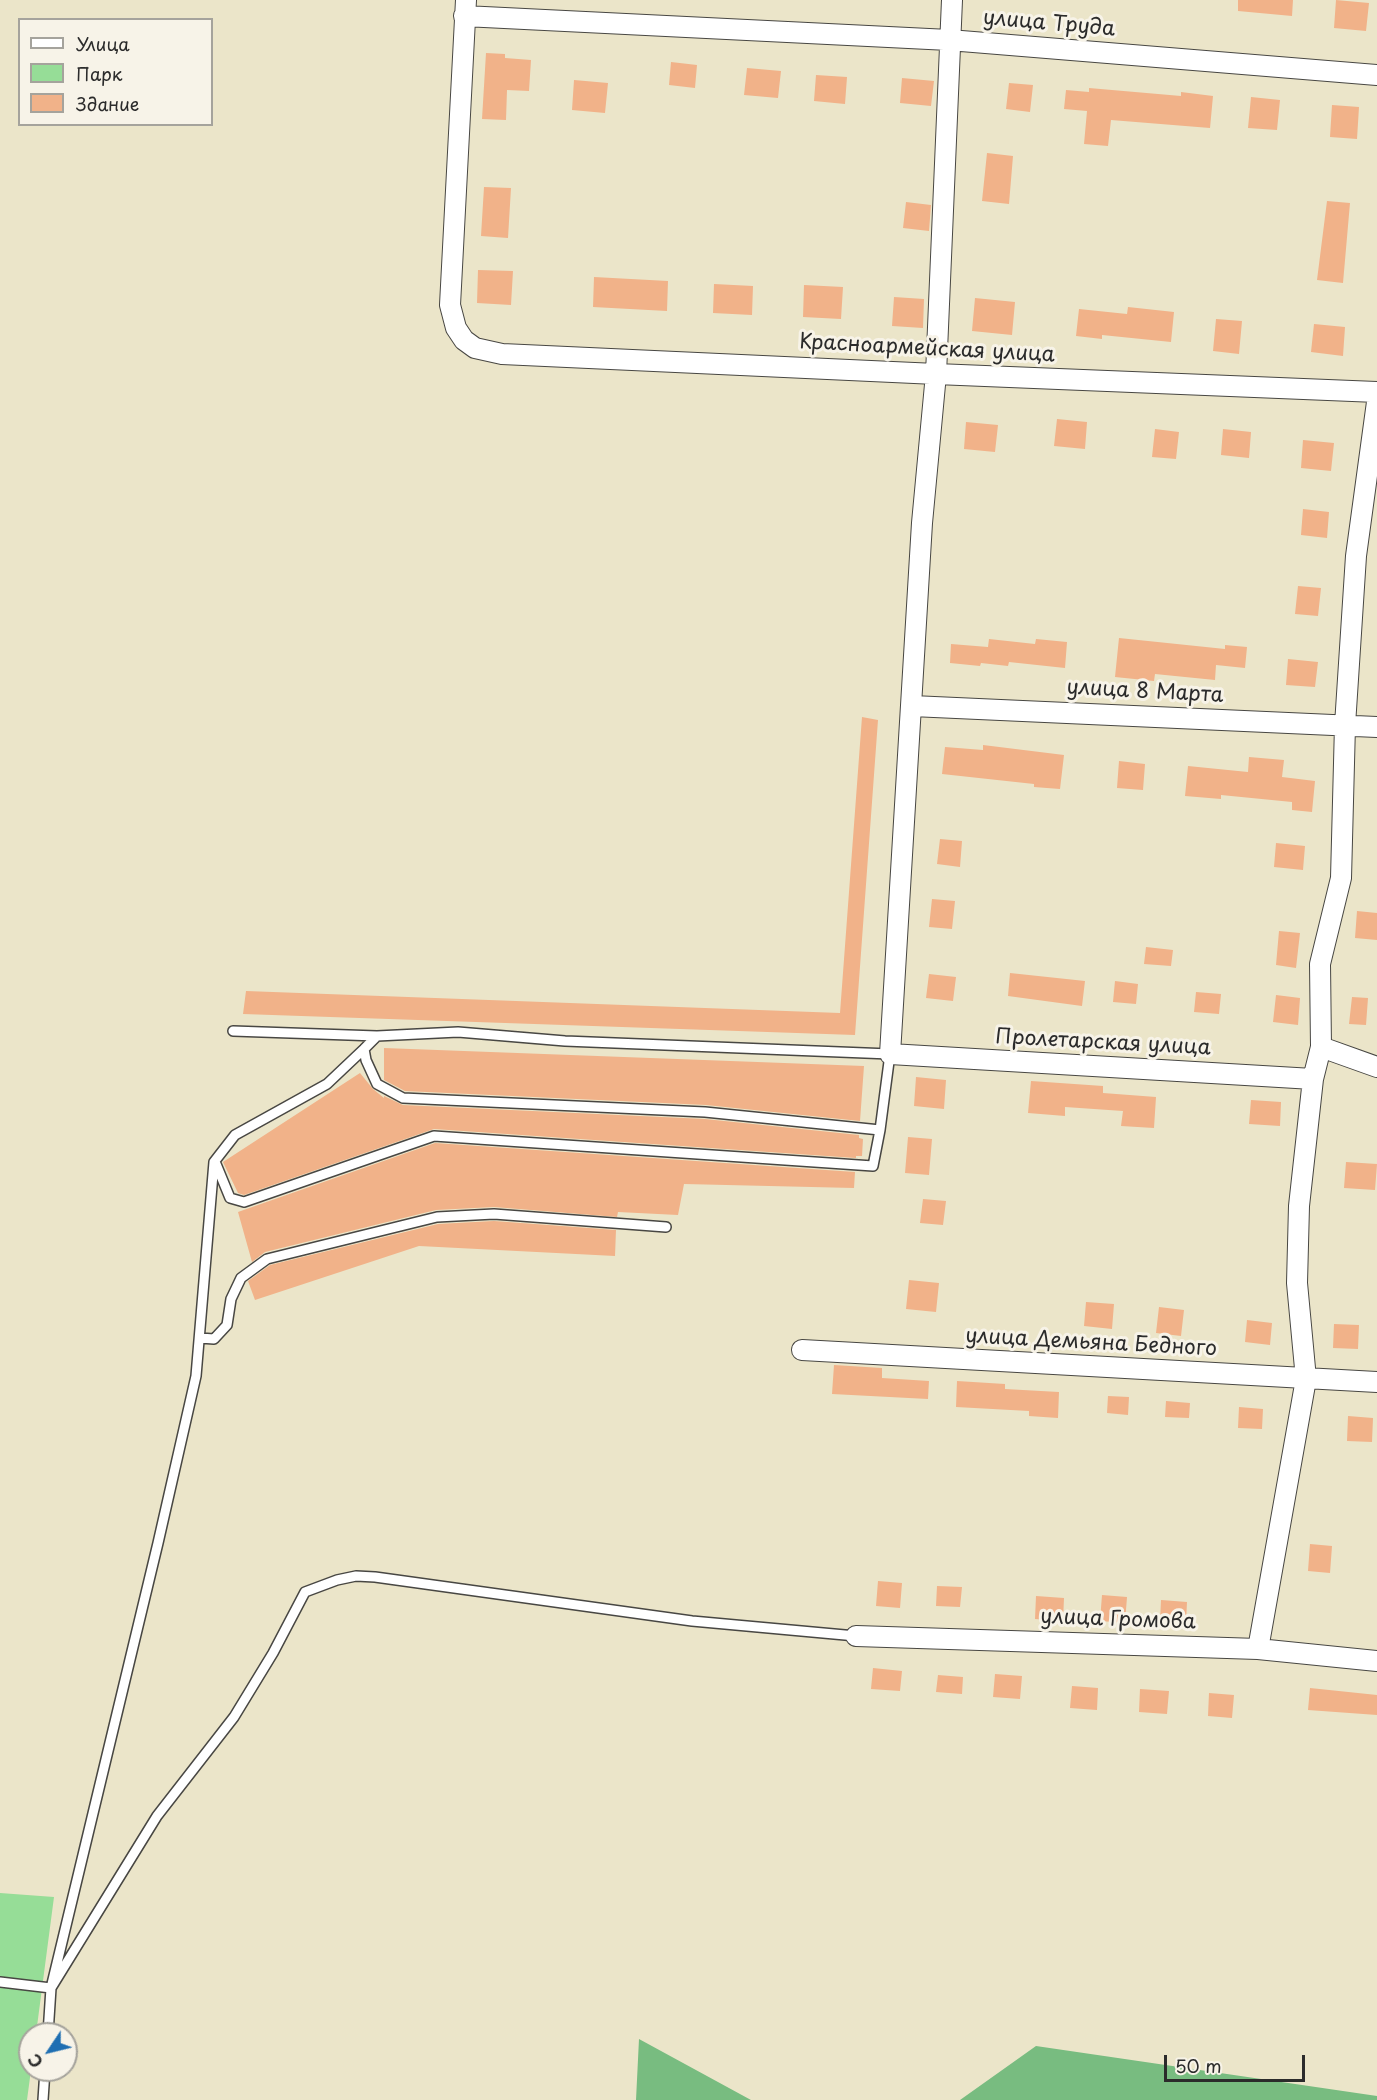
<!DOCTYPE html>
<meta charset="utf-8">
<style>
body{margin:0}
#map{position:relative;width:1377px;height:2100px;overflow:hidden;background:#ebe5c9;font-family:"Playpen Sans",sans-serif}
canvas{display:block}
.legend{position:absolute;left:18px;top:18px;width:195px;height:108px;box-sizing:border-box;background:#f7f3e8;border:2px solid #a5a39c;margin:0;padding:8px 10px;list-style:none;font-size:18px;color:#2b2b2b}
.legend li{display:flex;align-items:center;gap:12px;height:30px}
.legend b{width:30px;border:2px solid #a5a39c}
.north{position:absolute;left:18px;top:2022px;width:60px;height:60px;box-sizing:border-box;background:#f7f3e8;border:2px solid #a5a39c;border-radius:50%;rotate:235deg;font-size:16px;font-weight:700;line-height:24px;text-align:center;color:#2b2b2b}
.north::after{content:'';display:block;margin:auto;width:21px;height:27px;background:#1f6fb2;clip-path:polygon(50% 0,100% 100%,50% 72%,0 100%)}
.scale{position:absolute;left:1164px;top:2055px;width:141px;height:27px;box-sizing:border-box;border:3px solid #2b2b2b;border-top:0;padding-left:8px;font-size:18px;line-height:21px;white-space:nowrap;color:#2b2b2b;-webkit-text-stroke:4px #f7f3e8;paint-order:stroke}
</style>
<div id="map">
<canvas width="1377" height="2100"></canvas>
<ul class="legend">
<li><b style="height:8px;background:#fff"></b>Улица</li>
<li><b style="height:16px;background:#96dd97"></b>Парк</li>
<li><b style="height:16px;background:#f1b289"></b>Здание</li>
</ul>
<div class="north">С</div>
<div class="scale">50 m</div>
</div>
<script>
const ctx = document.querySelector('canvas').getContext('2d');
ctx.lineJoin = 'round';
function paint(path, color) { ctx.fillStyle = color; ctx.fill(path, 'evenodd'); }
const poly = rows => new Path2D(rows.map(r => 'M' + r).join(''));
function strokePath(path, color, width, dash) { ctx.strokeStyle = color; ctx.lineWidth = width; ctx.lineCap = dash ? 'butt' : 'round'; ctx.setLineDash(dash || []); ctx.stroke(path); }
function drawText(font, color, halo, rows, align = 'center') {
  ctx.font = font + ' "Playpen Sans",sans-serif'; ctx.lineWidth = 6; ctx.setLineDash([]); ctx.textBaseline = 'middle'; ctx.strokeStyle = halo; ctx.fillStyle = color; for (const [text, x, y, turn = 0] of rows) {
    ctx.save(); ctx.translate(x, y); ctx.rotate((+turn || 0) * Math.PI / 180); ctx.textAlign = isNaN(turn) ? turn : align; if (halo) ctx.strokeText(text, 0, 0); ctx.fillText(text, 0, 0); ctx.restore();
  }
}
paint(poly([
 [0,1893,54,1897,36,2034,30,2034,31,2070,27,2100,0,2100]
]), '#96dd97');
paint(poly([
 [639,2039,751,2100,636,2100],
 [1036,2046,1377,2096,1377,2100,960,2100]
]), '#78bc80');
paint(poly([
 [1238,0,1293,0,1292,16,1238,11],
 [1336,0,1369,3,1366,31,1334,28],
 [486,53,505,54,505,58,531,60,529,91,507,90,506,120,482,119],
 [671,62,697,65,695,88,669,85],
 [747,68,781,71,778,98,744,95],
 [816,75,847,77,845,104,814,101],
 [902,78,934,81,931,106,900,103],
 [574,80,608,83,605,113,572,110],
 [1009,83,1033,85,1030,112,1006,109],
 [1089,88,1181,96,1181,92,1213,96,1210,128,1111,120,1108,146,1084,144,1087,111,1064,109,1066,90,1089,92],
 [1251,97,1280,100,1277,130,1248,128],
 [1332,105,1359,107,1357,139,1330,137],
 [987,153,1013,156,1009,204,982,201],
 [484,187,511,188,508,238,481,236],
 [1327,201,1350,203,1343,283,1317,280],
 [906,202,931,205,929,231,903,228],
 [478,270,513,271,511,305,477,303],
 [594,277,668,281,667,311,593,307],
 [714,284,753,286,752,315,713,313],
 [804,285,843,287,841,319,803,317],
 [894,297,924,299,923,328,892,326],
 [975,298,1015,302,1012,335,972,331],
 [1128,307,1174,312,1171,342,1102,335,1102,339,1076,336,1079,309,1127,314],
 [1216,319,1242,321,1239,354,1213,351],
 [1314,324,1345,327,1343,356,1311,352],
 [1057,419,1087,422,1085,449,1054,446],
 [966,422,998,425,995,452,964,449],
 [1155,429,1179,432,1176,459,1152,457],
 [1223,429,1251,432,1249,458,1221,455],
 [1303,440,1334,443,1331,471,1301,468],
 [1303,509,1329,512,1327,538,1301,535],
 [1298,586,1321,588,1318,616,1295,614],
 [1119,638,1225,649,1225,645,1247,647,1245,668,1216,665,1215,680,1155,674,1154,681,1115,677],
 [989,639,1035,644,1036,639,1067,642,1065,668,1009,662,1008,666,981,663,980,666,950,663,951,644,988,647],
 [1288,659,1318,662,1315,687,1286,685],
 [862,717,878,720,855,1035,243,1014,246,991,840,1013],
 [983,745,1064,755,1060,789,1034,787,1034,784,942,774,945,747,983,750],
 [1249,757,1284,760,1282,777,1315,781,1312,812,1292,810,1292,802,1221,795,1221,799,1185,796,1188,766,1248,772],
 [1119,761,1145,764,1143,790,1117,788],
 [940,839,962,841,960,867,937,864],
 [1276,843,1305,846,1303,870,1274,867],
 [932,899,955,901,952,929,929,927],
 [1357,911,1377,913,1377,940,1355,938],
 [1279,931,1300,933,1296,968,1276,965],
 [1146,947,1173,950,1171,966,1144,964],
 [1010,973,1085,981,1082,1006,1008,996],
 [929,974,956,977,953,1001,926,998],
 [1115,981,1138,984,1136,1004,1113,1002],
 [1196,992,1221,994,1219,1014,1194,1012],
 [1276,995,1300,998,1298,1025,1273,1022],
 [1352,997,1368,998,1366,1025,1349,1024],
 [384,1048,864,1066,860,1121,706,1105,405,1091,384,1080],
 [360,1073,373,1089,384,1098,384,1096,403,1105,705,1119,859,1135,859,1138,863,1139,862,1156,856,1156,856,1158,434,1129,244,1195,238,1193,223,1162],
 [916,1077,946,1080,944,1109,914,1106],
 [1031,1081,1103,1086,1103,1093,1156,1097,1154,1128,1121,1126,1123,1111,1065,1107,1065,1116,1028,1113],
 [1251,1100,1281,1102,1280,1126,1249,1124],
 [908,1137,932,1139,929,1175,905,1173],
 [435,1143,855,1172,854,1188,684,1184,678,1215,618,1212,617,1217,494,1207,436,1210,265,1252,252,1262,238,1212],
 [1346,1162,1377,1164,1375,1190,1344,1188],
 [923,1199,946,1201,943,1225,920,1223],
 [494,1221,616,1230,615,1256,419,1246,255,1300,248,1281,270,1265,438,1224],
 [909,1280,939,1283,936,1312,906,1309],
 [1086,1302,1114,1304,1112,1329,1084,1326],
 [1159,1307,1184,1310,1181,1336,1156,1333],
 [1247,1320,1272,1323,1270,1345,1245,1342],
 [1334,1324,1359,1325,1358,1349,1333,1348],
 [834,1365,882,1368,882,1378,929,1381,928,1399,832,1394],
 [957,1381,1005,1384,1005,1389,1059,1392,1058,1418,1029,1416,1029,1411,956,1407],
 [1108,1396,1129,1397,1128,1415,1107,1413],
 [1166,1401,1190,1403,1189,1418,1165,1417],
 [1239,1407,1263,1409,1262,1429,1238,1428],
 [1348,1416,1373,1418,1372,1442,1347,1441],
 [1310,1544,1332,1546,1330,1573,1308,1571],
 [878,1581,902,1583,900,1608,876,1606],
 [937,1586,962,1587,960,1607,936,1606],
 [1102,1595,1127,1597,1125,1623,1100,1621],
 [1036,1596,1064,1598,1063,1621,1035,1619],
 [1161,1600,1187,1602,1186,1623,1160,1622],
 [873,1668,902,1671,900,1691,871,1689],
 [995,1674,1022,1676,1020,1699,993,1697],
 [938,1675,963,1677,962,1694,936,1692],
 [1072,1686,1098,1688,1097,1710,1070,1708],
 [1310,1688,1377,1695,1377,1715,1308,1710],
 [1140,1689,1169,1691,1167,1714,1139,1712],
 [1209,1693,1234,1695,1232,1718,1208,1716]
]), '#f1b289');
const lane = poly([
 [233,1031,377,1036],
 [216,1164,230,1198,244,1202,434,1136,873,1166,880,1130],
 [200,1338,214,1339,227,1325,231,1299,241,1278,267,1259,437,1217,494,1214,666,1227],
 [0,1982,51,1988,157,1816,234,1717,273,1653,305,1592,337,1580,356,1576,375,1577,692,1621,856,1636],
 [48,2034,51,1988,158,1543,196,1376,214,1162,235,1135,327,1084,364,1049,377,1036,458,1032,565,1041,890,1054,880,1130,705,1112,403,1098,377,1084,366,1060,364,1049],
 [43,2100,45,2070]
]);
const street = poly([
 [466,0,450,305,456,328,464,340,475,348,502,354,936,374,1377,392],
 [952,0,936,374,922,523,890,1054,1313,1079],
 [464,16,949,40,1377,75],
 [912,706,1377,727],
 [1321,1047,1377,1067],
 [802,1350,1377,1382],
 [856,1636,1258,1649,1377,1661],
 [1258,1649,1306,1379,1297,1283,1299,1206,1313,1079,1321,1047,1320,964,1341,878,1345,725,1356,556,1377,402]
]);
strokePath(lane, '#484743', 12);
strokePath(street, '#484743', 22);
strokePath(lane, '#fff', 9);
strokePath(street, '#fff', 20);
drawText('21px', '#2b2b2b', '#f7f3e8', [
 ["улица Труда",1049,24,5],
 ["Красноармейская улица",927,349,3],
 ["улица 8 Марта",1145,692,3],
 ["Пролетарская улица",1103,1043,3],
 ["улица Демьяна Бедного",1091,1343,3],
 ["улица Громова",1118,1620,2]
]);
</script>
